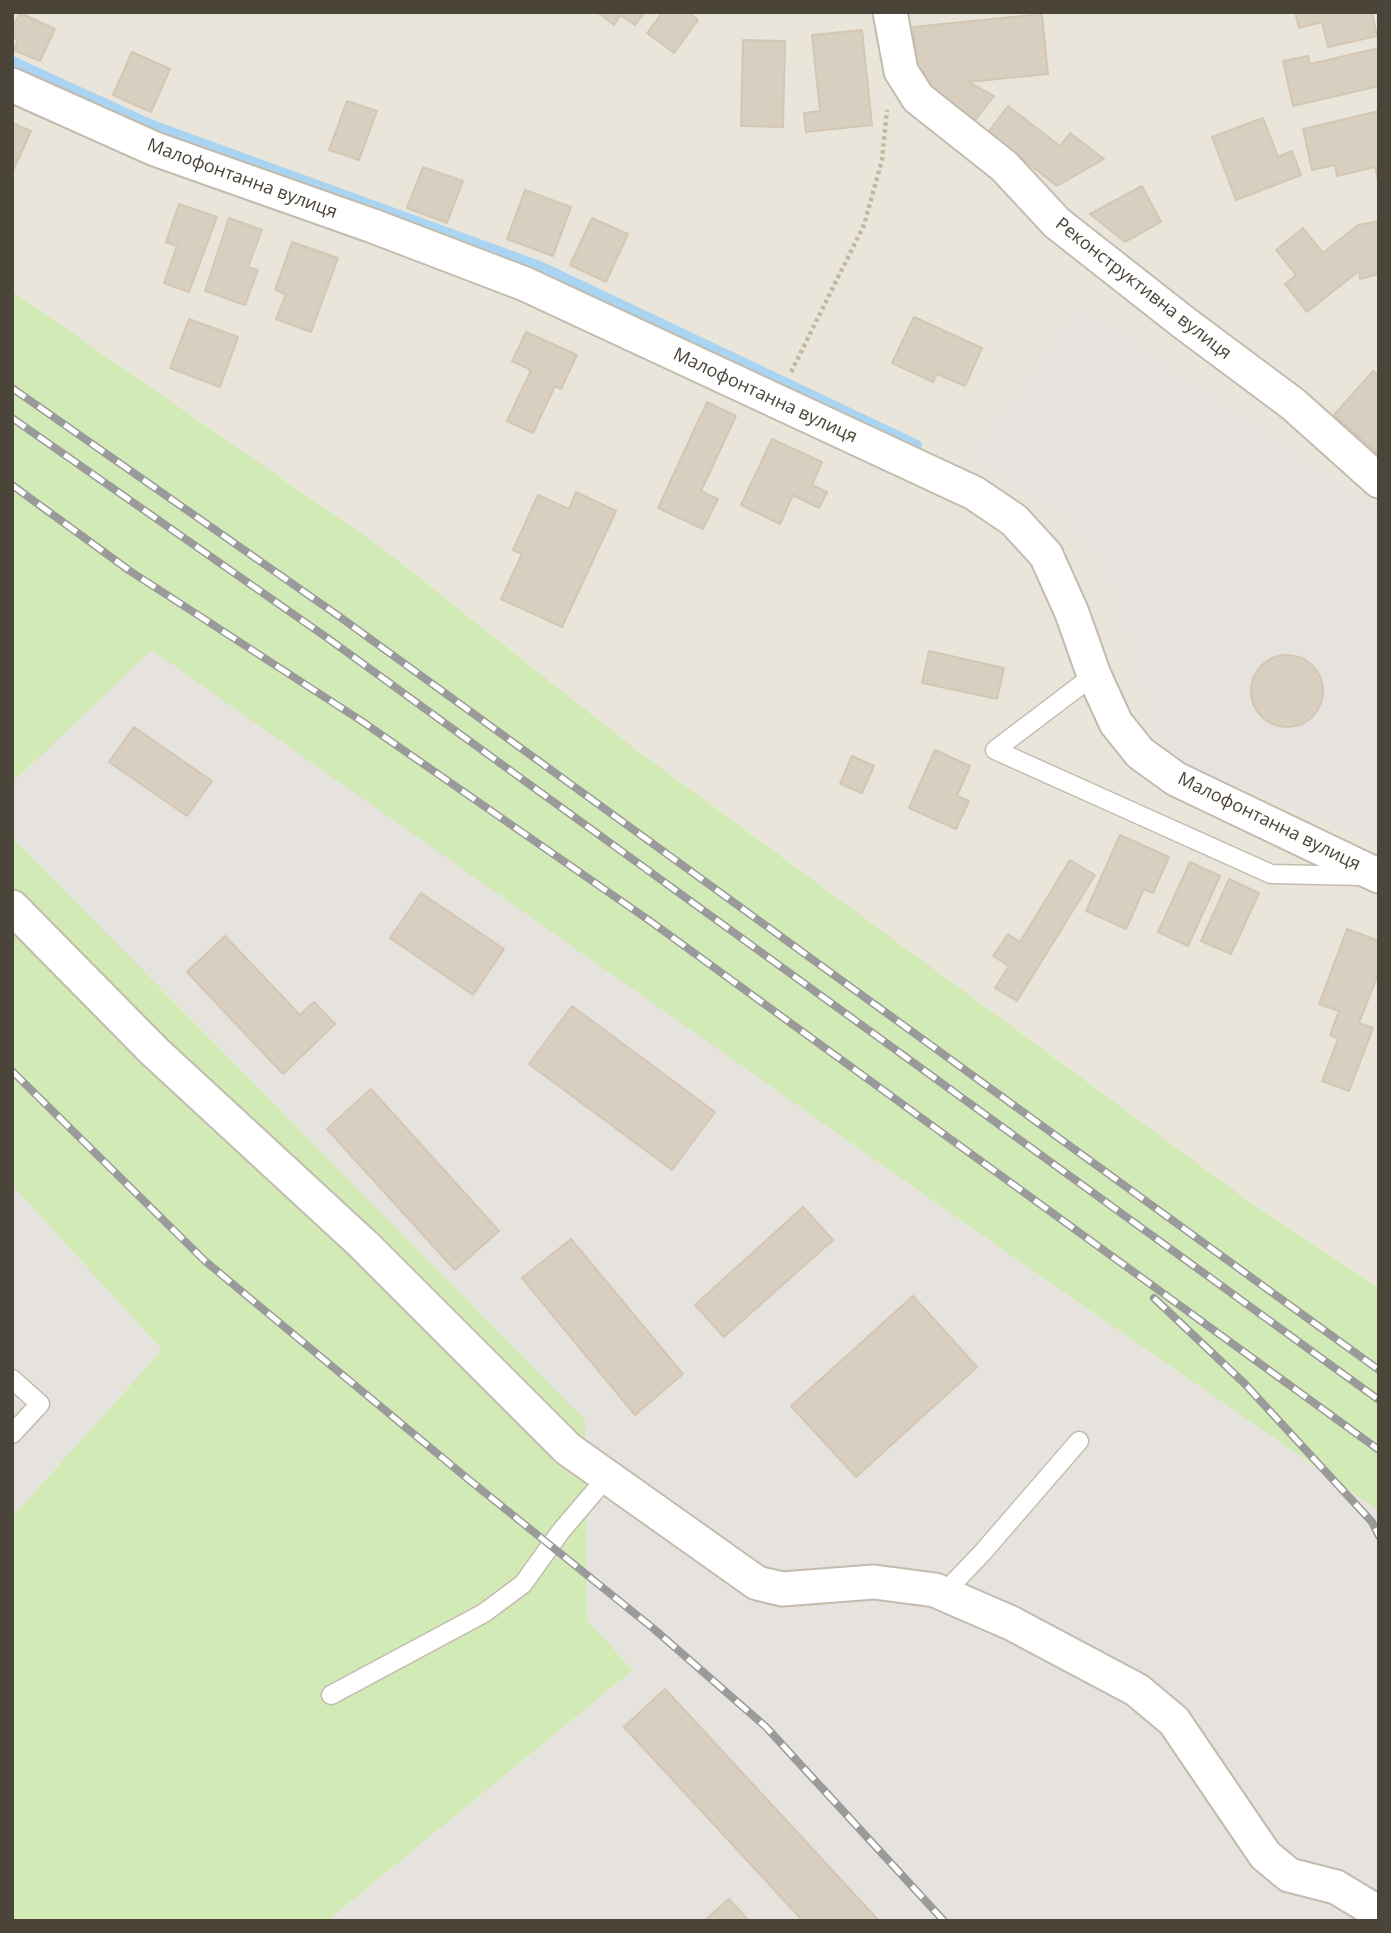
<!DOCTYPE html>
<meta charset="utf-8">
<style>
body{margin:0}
#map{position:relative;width:1391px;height:1933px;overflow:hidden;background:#f6f3ec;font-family:"Open Sans",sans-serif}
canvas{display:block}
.frame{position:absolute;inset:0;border:14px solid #4b4439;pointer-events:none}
</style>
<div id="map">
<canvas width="1391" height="1933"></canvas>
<div class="frame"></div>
</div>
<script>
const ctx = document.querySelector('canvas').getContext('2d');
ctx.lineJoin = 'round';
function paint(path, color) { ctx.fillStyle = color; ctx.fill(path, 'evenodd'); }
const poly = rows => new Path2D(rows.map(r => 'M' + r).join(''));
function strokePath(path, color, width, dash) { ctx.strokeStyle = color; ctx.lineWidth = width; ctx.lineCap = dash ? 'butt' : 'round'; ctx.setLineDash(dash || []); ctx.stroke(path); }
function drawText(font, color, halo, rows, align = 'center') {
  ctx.font = font + ' "Open Sans",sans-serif'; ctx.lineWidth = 6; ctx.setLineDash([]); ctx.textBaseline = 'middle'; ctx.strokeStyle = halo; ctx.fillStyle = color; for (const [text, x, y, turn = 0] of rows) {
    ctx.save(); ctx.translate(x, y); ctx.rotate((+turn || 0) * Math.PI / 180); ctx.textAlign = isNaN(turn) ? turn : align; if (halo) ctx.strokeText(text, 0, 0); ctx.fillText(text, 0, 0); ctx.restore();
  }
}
paint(poly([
 [12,12,1379,12,1379,1288,1257,1207,634,748,382,548,12,291]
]), '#eae5da');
paint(poly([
 [1079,304,1379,510,1379,845,1163,755,1103,567,1058,512,969,458],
 [152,649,1000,1248,1379,1511,1379,1921,327,1921,633,1670,587,1620,585,1420,12,837,12,783],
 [12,1185,162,1350,12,1517]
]), '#e6e2dd');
paint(poly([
 [12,291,382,548,634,748,1257,1207,1379,1288,1379,1511,1000,1248,152,650,12,783],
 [12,837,585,1420,587,1620,633,1670,327,1921,12,1921,12,1517,162,1350,12,1185]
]), '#d2eab5');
strokePath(poly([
 [12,61,152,125,542,267,917,445]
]), '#a9d4f2', 10);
const building = poly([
 [597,12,645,12,635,25,620,15,614,25,597,12],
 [663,12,688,12,698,20,674,53,647,33,663,12],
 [1295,12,1372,12,1377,36,1328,47,1322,22,1299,28,1295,12],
 [20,13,55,29,40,61,14,50,18,40,12,38,12,29,20,13],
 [1042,14,1048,74,968,82,994,96,972,124,919,83,913,27,1042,14],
 [862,30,872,125,806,132,804,113,820,111,812,35,862,30],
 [743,40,785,41,783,127,741,126,743,40],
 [1379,48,1379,86,1293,106,1283,61,1308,56,1310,64,1379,48],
 [132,52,170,69,151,112,113,95,132,52],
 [347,101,377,111,359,160,329,150,347,101],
 [1008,106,1060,146,1070,133,1104,159,1057,186,988,132,1008,106],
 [1379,111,1379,184,1375,167,1337,176,1335,165,1312,170,1303,129,1379,111],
 [1263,118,1278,157,1292,151,1301,175,1236,200,1212,137,1263,118],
 [12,123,31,131,12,173,12,123],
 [423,167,463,181,447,223,407,208,423,167],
 [1142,186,1161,222,1125,242,1090,214,1142,186],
 [525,190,571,207,553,256,507,239,525,190],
 [179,204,217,217,189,292,164,283,177,246,166,242,179,204],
 [229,218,262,230,248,267,258,270,245,305,205,291,229,218],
 [592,218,628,234,606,282,570,265,592,218],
 [1379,221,1379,274,1360,279,1359,271,1307,312,1285,284,1296,275,1276,250,1303,228,1323,253,1358,225,1379,221],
 [292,242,338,258,311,332,276,319,286,294,275,290,292,242],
 [914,317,982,348,965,386,937,374,933,382,892,363,914,317],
 [189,319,238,337,220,387,170,368,189,319],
 [526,332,577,355,561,389,555,386,533,433,507,421,531,370,512,361,526,332],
 [1373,371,1379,376,1379,455,1334,415,1373,371],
 [707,402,736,416,701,491,718,499,703,529,658,508,707,402],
 [772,439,822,462,812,485,827,492,819,508,793,495,780,524,741,505,772,439],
 [576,492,616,511,562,627,501,599,522,554,513,550,538,495,569,509,576,492],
 [929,651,1004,668,997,699,922,683,929,651],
 '1251 691a36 36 0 1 1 72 0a36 36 0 1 1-72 0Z',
 [134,727,212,781,187,816,109,762,134,727],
 [935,750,970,766,957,796,969,801,956,829,909,808,935,750],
 [852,756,874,766,862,793,840,784,852,756],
 [1120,835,1169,857,1153,893,1144,889,1126,929,1086,911,1120,835],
 [1070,860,1095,875,1017,1001,995,988,1009,966,993,956,1008,934,1020,942,1070,860],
 [1190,862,1220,876,1188,946,1158,932,1190,862],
 [1229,879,1259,893,1231,954,1201,941,1229,879],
 [421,893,504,949,473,995,390,938,421,893],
 [1347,929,1379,941,1379,972,1359,1023,1373,1028,1349,1091,1322,1081,1338,1039,1330,1035,1339,1011,1319,1004,1347,929],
 [225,936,300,1015,314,1002,335,1024,283,1074,187,972,225,936],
 [572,1006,715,1112,672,1170,529,1064,572,1006],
 [371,1089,499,1231,455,1270,327,1129,371,1089],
 [803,1207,833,1240,724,1337,695,1305,803,1207],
 [571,1239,683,1374,635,1415,522,1278,571,1239],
 [913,1296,977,1367,856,1477,791,1406,913,1296],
 [665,1689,879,1921,803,1921,624,1727,665,1689],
 [729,1899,749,1921,704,1921,729,1899]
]);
paint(building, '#d8cfc1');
strokePath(building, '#d3c7b4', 2);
const service = poly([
 [1094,675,995,750,1271,874,1363,876],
 [12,1379,40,1404,12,1434],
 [943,1594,983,1552,1079,1441],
 [331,1695,484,1613,523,1584,561,1531,607,1477]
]);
const minor = poly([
 [890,12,901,71,918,98,1004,166,1057,223,1183,322,1293,404,1379,481],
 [12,85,155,149,373,226,525,284,974,493,1014,520,1046,555,1072,613,1094,675,1116,723,1140,753,1176,779,1379,876],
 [12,907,155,1052,364,1245,568,1449,757,1583,782,1589,874,1582,935,1590,1011,1623,1137,1690,1174,1721,1265,1855,1289,1875,1336,1887,1379,1913]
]);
strokePath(service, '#c2bbae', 21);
strokePath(minor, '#c2bbae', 37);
strokePath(poly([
 [791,372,864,225,882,160,887,110]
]), '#c4b79f', 4.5, [3.5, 3.5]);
strokePath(service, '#fff', 18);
strokePath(minor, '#fff', 33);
const rail = poly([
 [12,388,340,617,1379,1370],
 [12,418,326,637,1379,1400],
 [12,485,130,571,360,720,650,921,1379,1450],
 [12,1071,205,1261,468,1479,654,1629,766,1727,944,1921],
 [1154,1298,1245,1384,1372,1522,1379,1536]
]);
strokePath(rail, '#9a9a9a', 8);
strokePath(rail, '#fff', 5, [16]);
drawText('18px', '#4b4439', '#fff', [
 ["Малофонтанна вулиця",242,179,20],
 ["Реконструктивна вулиця",1143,289,38],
 ["Малофонтанна вулиця",765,396,25],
 ["Малофонтанна вулиця",1269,822,26]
]);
</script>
